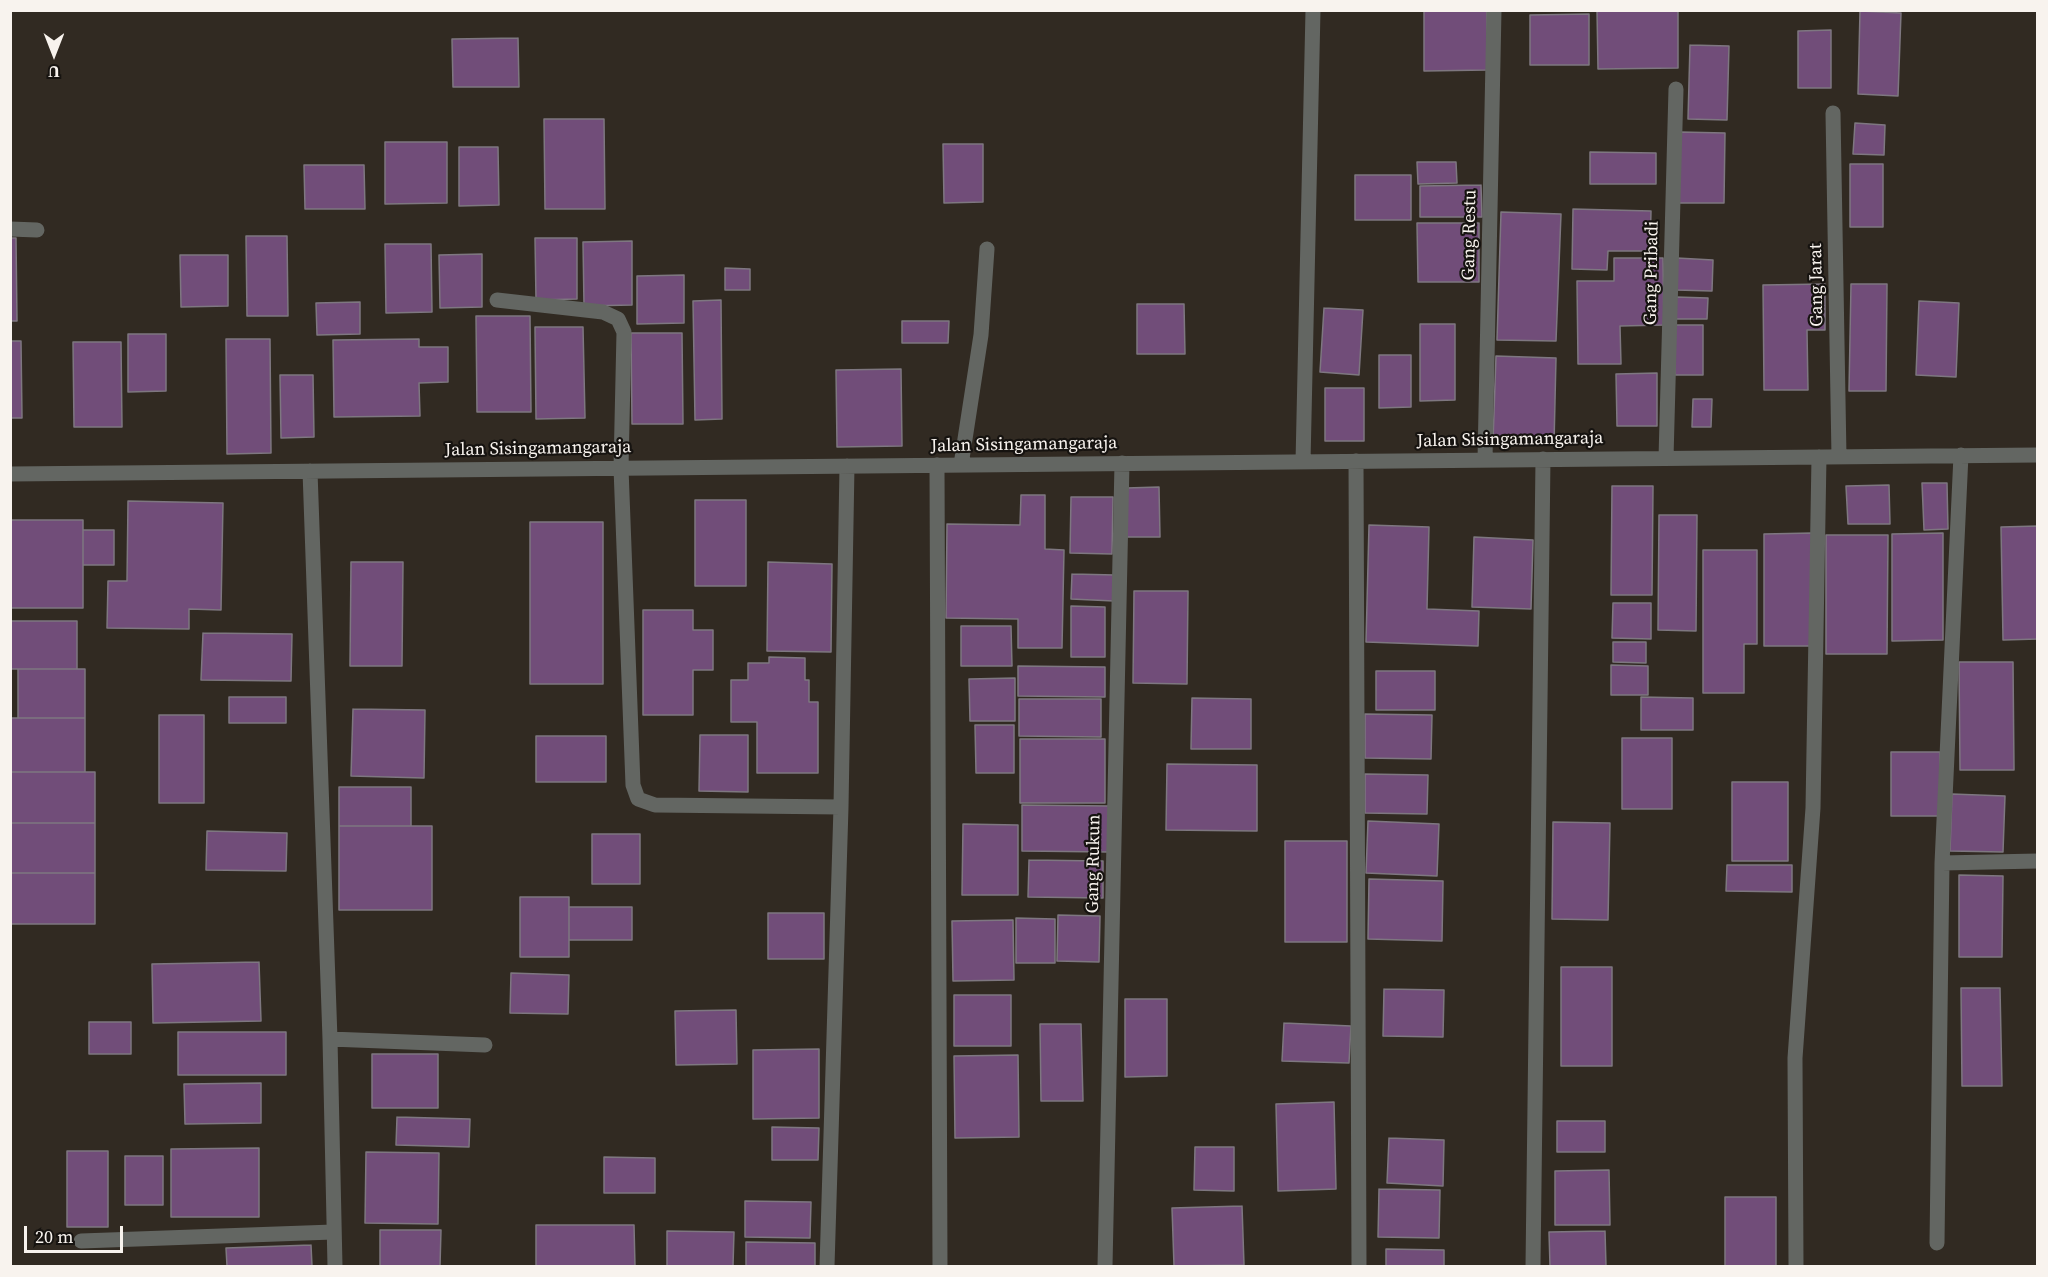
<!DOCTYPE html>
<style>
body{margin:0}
#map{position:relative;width:2048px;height:1277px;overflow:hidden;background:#312a22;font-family:"Source Serif 4",serif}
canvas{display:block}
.frame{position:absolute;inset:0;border:12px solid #f8f3ee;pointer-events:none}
.north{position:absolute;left:24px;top:24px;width:60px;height:60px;-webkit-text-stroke:4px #161310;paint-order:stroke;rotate:180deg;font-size:16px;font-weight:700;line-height:24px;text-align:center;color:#f8f3ee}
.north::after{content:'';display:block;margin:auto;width:21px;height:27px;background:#f8f3ee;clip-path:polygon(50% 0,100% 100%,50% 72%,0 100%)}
.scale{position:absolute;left:24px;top:1226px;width:99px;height:27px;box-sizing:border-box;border:3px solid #f8f3ee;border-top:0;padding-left:8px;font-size:18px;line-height:21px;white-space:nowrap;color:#f8f3ee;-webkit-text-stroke:4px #161310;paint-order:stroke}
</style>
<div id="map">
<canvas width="2048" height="1277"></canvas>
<div class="frame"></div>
<div class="north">U</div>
<div class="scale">20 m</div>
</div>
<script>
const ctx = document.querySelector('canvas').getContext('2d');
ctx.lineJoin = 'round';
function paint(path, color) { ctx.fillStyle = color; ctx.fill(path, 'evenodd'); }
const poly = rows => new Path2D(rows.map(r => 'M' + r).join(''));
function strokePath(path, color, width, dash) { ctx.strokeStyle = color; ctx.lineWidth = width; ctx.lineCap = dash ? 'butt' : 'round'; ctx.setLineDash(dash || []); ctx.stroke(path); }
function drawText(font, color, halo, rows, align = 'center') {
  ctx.font = font + ' "Source Serif 4",serif'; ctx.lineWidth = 4.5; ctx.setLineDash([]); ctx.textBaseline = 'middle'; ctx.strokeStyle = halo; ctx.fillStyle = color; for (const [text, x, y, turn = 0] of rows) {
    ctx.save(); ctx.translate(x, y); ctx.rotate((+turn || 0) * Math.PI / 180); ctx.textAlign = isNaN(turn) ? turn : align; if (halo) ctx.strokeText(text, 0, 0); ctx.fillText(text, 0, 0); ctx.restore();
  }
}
const building = poly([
 [1424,10,1487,10,1487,70,1424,71,1424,10],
 [1597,10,1678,10,1678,68,1598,69,1597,10],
 [1860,11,1901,13,1898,96,1858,94,1860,11],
 [1589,14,1589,65,1530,65,1530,15,1589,14],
 [1831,30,1831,88,1798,88,1798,31,1831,30],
 [518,38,519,87,453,87,452,39,518,38],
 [1690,45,1729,46,1727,120,1688,119,1690,45],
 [544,119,604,119,605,209,545,209,544,119],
 [1855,123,1885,125,1884,155,1853,154,1855,123],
 [1680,132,1725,133,1724,203,1679,203,1680,132],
 [385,142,447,142,447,203,385,204,385,142],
 [943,144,983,144,983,202,944,203,943,144],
 [459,147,498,147,499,205,459,206,459,147],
 [1590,152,1656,153,1656,184,1590,184,1590,152],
 [1417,162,1456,162,1457,183,1418,184,1417,162],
 [1850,164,1883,164,1883,227,1850,227,1850,164],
 [304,165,364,165,365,209,305,209,304,165],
 [1355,175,1411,175,1411,220,1355,220,1355,175],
 [1481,185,1482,217,1420,217,1420,186,1481,185],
 [1573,209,1651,211,1650,251,1608,251,1607,270,1572,269,1573,209],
 [1501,212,1561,214,1556,341,1497,340,1501,212],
 [1417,223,1479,223,1479,282,1418,282,1417,223],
 [246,236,287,236,288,316,247,316,246,236],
 [10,238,16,238,17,321,10,321,10,238],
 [535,238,577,238,577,299,536,300,535,238],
 [632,241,632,305,584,306,583,242,632,241],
 [385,244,431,244,432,312,386,313,385,244],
 [482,254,482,307,440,308,439,255,482,254],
 [180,255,228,255,228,306,181,307,180,255],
 [1614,258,1663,258,1664,325,1620,326,1621,364,1578,364,1577,281,1614,281,1614,258],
 [1677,258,1713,260,1712,291,1676,290,1677,258],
 [725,268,750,269,750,290,725,290,725,268],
 [684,275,684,323,637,324,637,276,684,275],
 [1825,284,1825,330,1807,330,1808,390,1764,390,1763,285,1825,284],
 [1851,284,1887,284,1886,391,1849,391,1851,284],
 [1676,297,1708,298,1707,319,1676,319,1676,297],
 [721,300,722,419,695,420,693,301,721,300],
 [1919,301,1959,303,1956,377,1916,375,1919,301],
 [360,302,360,334,317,335,316,303,360,302],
 [1137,304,1184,304,1185,354,1137,354,1137,304],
 [1324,308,1363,310,1359,375,1320,372,1324,308],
 [476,316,530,316,531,412,477,412,476,316],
 [902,321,949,321,948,343,902,343,902,321],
 [1420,324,1455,324,1455,400,1420,401,1420,324],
 [1675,325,1703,325,1703,375,1675,375,1675,325],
 [535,327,583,327,585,418,536,419,535,327],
 [631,333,682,333,683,424,632,424,631,333],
 [128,334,166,334,166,391,128,392,128,334],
 [226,339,270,339,271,453,227,454,226,339],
 [419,339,419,347,448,347,448,382,419,383,420,416,334,417,333,340,419,339],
 [10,341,21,341,22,418,10,418,10,341],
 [73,342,121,342,122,427,74,427,73,342],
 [1379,355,1411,355,1411,407,1379,408,1379,355],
 [1496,356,1556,358,1554,444,1493,441,1496,356],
 [901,369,902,446,837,447,836,370,901,369],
 [1657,373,1657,426,1617,426,1616,374,1657,373],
 [280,375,313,375,314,437,281,438,280,375],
 [1325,388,1364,388,1364,441,1325,441,1325,388],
 [1693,399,1712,399,1711,427,1692,427,1693,399],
 [1922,483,1947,483,1948,529,1924,530,1922,483],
 [1889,485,1890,524,1848,524,1846,486,1889,485],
 [1612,486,1653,486,1652,595,1611,595,1612,486],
 [1159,487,1160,537,1126,537,1126,488,1159,487],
 [1021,495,1045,495,1045,549,1064,550,1062,648,1018,648,1018,619,946,618,947,524,1020,525,1021,495],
 [1071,497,1113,497,1112,554,1070,553,1071,497],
 [695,500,746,500,746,586,695,586,695,500],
 [128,501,223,503,221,610,189,609,189,629,107,628,108,581,127,581,128,501],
 [1659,515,1697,515,1696,631,1658,630,1659,515],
 [10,520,83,520,83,608,10,608,10,520],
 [530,522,603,522,603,684,530,684,530,522],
 [1369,525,1429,527,1427,609,1479,611,1478,646,1366,642,1369,525],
 [2038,526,2038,639,2003,640,2001,527,2038,526],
 [83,530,114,530,114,565,83,565,83,530],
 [1812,533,1813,646,1764,646,1764,534,1812,533],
 [1943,533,1943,640,1892,641,1892,534,1943,533],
 [1826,535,1888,535,1887,654,1826,654,1826,535],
 [1474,537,1533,540,1531,609,1472,607,1474,537],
 [1703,550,1757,550,1757,644,1744,644,1744,693,1703,693,1703,550],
 [351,562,403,562,402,666,350,666,351,562],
 [768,562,832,564,831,652,767,651,768,562],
 [1072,574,1115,575,1114,601,1071,599,1072,574],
 [1134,591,1188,591,1187,684,1133,683,1134,591],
 [1613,603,1651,603,1651,639,1612,638,1613,603],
 [1071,606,1105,607,1105,657,1071,657,1071,606],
 [643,610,693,610,693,630,713,630,713,670,693,670,693,715,643,715,643,610],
 [10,621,77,621,77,669,10,669,10,621],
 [961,626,1011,626,1012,666,961,666,961,626],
 [203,633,292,634,291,681,201,680,203,633],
 [1613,642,1646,642,1646,663,1613,662,1613,642],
 [769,657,805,658,805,680,809,680,809,702,818,702,818,773,757,773,757,722,731,722,731,680,748,680,748,663,769,663,769,657],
 [1959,662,2013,662,2014,770,1960,770,1959,662],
 [1611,665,1648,666,1648,695,1611,695,1611,665],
 [1018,666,1105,667,1105,697,1018,696,1018,666],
 [18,669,85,669,85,718,18,718,18,669],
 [1376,671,1435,671,1435,710,1376,710,1376,671],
 [1015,678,1015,721,970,721,969,679,1015,678],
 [229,697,286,697,286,723,229,723,229,697],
 [1641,697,1693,698,1693,730,1641,730,1641,697],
 [1192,698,1251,699,1251,749,1191,749,1192,698],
 [1019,699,1101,699,1101,737,1019,736,1019,699],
 [353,709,425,710,424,778,351,776,353,709],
 [1365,714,1432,715,1431,759,1365,758,1365,714],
 [159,715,204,715,204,803,159,803,159,715],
 [10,718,85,718,85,772,10,772,10,718],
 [975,725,1014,725,1014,773,976,773,975,725],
 [700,735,748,735,748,792,699,791,700,735],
 [536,736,606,736,606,782,536,782,536,736],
 [1622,738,1672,738,1672,809,1622,809,1622,738],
 [1020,739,1105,739,1105,803,1020,803,1020,739],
 [1891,752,1940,752,1940,816,1891,816,1891,752],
 [1167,764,1257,765,1257,831,1166,830,1167,764],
 [10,772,95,772,95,823,10,823,10,772],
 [1365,774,1428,775,1427,814,1365,813,1365,774],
 [1732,782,1788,782,1788,861,1732,861,1732,782],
 [339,787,411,787,411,826,339,826,339,787],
 [1952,794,2005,796,2003,852,1950,851,1952,794],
 [1022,805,1109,806,1109,852,1022,851,1022,805],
 [1368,821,1439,824,1437,876,1366,873,1368,821],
 [1553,822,1610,823,1608,920,1552,919,1553,822],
 [10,823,95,823,95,873,10,873,10,823],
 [963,824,1018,825,1018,895,962,895,963,824],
 [339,826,432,826,432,910,339,910,339,826],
 [207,831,287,833,286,871,206,870,207,831],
 [592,834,640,834,640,884,592,884,592,834],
 [1285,841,1347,841,1347,942,1285,942,1285,841],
 [1029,860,1103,861,1103,898,1028,897,1029,860],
 [1727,865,1792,865,1792,892,1726,891,1727,865],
 [10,873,95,873,95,924,10,924,10,873],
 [1959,875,2003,876,2002,957,1959,957,1959,875],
 [1369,879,1443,881,1442,941,1368,939,1369,879],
 [520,897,569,897,569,957,520,957,520,897],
 [569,907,632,907,632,940,569,940,569,907],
 [768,913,824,913,824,959,768,959,768,913],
 [1058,915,1100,916,1099,962,1057,961,1058,915],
 [1016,918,1055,919,1055,963,1016,963,1016,918],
 [1013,920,1014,980,953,981,952,921,1013,920],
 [259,962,261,1021,153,1023,152,964,259,962],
 [1561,967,1612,967,1612,1066,1561,1066,1561,967],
 [511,973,569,975,568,1014,510,1013,511,973],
 [1961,988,2000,988,2002,1086,1962,1086,1961,988],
 [1384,989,1444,990,1443,1037,1383,1036,1384,989],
 [954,995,1011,995,1011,1046,954,1046,954,995],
 [1125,999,1167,999,1167,1076,1125,1077,1125,999],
 [736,1010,737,1064,676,1065,675,1011,736,1010],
 [89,1022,131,1022,131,1054,89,1054,89,1022],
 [1284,1023,1351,1026,1349,1063,1282,1061,1284,1023],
 [1040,1024,1081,1024,1083,1101,1041,1101,1040,1024],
 [178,1032,286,1032,286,1075,178,1075,178,1032],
 [819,1049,819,1118,753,1119,753,1050,819,1049],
 [372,1054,438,1054,438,1108,372,1108,372,1054],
 [1018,1055,1019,1137,955,1138,954,1056,1018,1055],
 [261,1083,261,1123,185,1124,184,1084,261,1083],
 [1334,1102,1336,1189,1278,1191,1276,1104,1334,1102],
 [397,1117,470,1119,469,1147,396,1145,397,1117],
 [1557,1121,1605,1121,1605,1152,1557,1152,1557,1121],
 [772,1127,819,1128,818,1160,772,1160,772,1127],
 [1389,1138,1444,1140,1443,1186,1387,1183,1389,1138],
 [1195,1147,1234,1147,1234,1191,1194,1190,1195,1147],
 [259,1148,259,1217,171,1217,171,1149,259,1148],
 [67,1151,108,1151,108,1227,67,1227,67,1151],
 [366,1152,439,1153,438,1224,365,1223,366,1152],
 [125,1156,163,1156,163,1205,125,1205,125,1156],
 [604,1157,655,1158,655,1193,604,1193,604,1157],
 [1609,1170,1610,1225,1555,1225,1555,1171,1609,1170],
 [1379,1189,1440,1190,1439,1238,1378,1237,1379,1189],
 [1725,1197,1776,1197,1776,1266,1725,1266,1725,1197],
 [745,1201,811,1202,810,1238,745,1237,745,1201],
 [1242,1206,1244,1265,1174,1266,1172,1208,1242,1206],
 [536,1225,634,1225,635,1266,536,1266,536,1225],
 [380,1230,441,1230,440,1266,380,1266,380,1230],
 [667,1231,734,1232,733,1266,667,1266,667,1231],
 [1605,1231,1606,1266,1550,1266,1549,1232,1605,1231],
 [746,1242,815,1243,815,1266,746,1266,746,1242],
 [311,1245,312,1266,227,1266,226,1248,311,1245],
 [1386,1249,1444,1250,1444,1266,1386,1266,1386,1249]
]);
paint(building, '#714d79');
strokePath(building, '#7e7780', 1.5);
strokePath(poly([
 [1833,113,1839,457],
 [10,229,37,230],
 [497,300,603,312,618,319,624,332,621,468,633,785,638,799,655,805,841,807],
 [1666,458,1676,89],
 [1485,460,1494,10],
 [1356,461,1359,1266],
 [1303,462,1313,10],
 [937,465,940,1266],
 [961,465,981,335,987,249],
 [310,471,330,1039,335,1266],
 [10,474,2038,455],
 [1942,863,2038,861],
 [330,1039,485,1045],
 [81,1241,333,1232],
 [1937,1243,1942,863,1961,455],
 [827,1266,841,807,847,466],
 [1105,1266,1122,463],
 [1533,1266,1543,459],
 [1796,1266,1795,1058,1813,808,1819,457]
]), '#636662', 15);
drawText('18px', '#f8f3ee', '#161310', [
 ["Gang Restu",1470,235,-89],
 ["Gang Pribadi",1652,273,-89],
 ["Gang Jarat",1817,285,-91],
 ["Jalan Sisingamangaraja",1510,440,-1],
 ["Jalan Sisingamangaraja",1024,445,-1],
 ["Jalan Sisingamangaraja",538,449,-1],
 ["Gang Rukun",1094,864,-89]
]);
</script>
